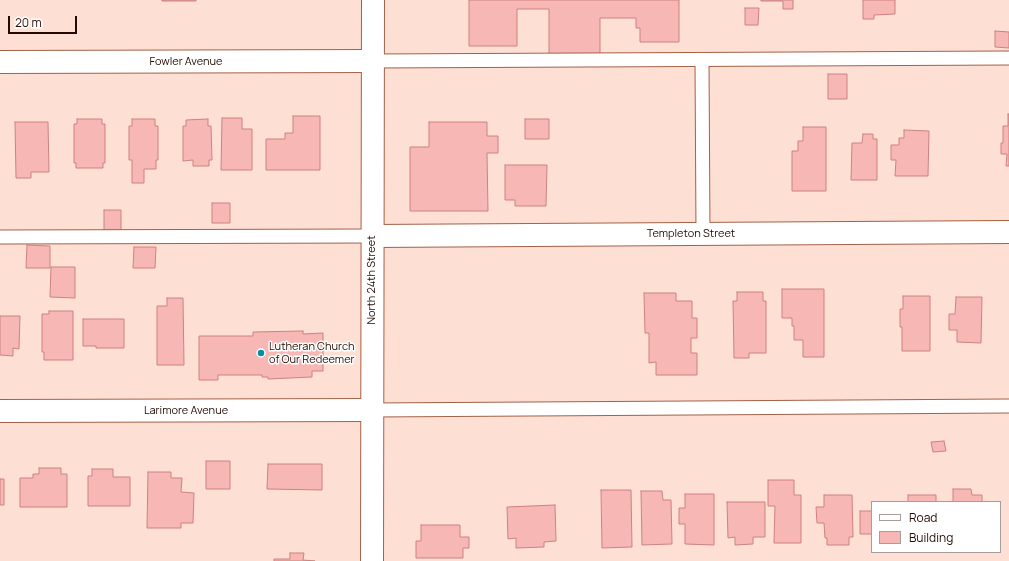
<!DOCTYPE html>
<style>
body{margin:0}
#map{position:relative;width:1009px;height:561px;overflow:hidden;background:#fedfd4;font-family:Manrope,sans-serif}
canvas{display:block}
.legend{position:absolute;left:871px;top:501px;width:130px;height:52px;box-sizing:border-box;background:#fff;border:1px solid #a79d9a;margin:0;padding:5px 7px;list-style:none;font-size:12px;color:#230a02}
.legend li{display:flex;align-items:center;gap:8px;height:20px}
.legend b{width:20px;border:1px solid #a79d9a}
.scale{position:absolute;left:8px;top:16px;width:69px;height:18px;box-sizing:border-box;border:2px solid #230a02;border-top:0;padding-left:5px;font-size:12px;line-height:14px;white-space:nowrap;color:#230a02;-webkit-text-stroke:3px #fff;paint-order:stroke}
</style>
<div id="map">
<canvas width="1009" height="561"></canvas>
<ul class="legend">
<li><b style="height:5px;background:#fff"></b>Road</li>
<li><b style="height:11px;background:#f7b7b4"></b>Building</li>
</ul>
<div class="scale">20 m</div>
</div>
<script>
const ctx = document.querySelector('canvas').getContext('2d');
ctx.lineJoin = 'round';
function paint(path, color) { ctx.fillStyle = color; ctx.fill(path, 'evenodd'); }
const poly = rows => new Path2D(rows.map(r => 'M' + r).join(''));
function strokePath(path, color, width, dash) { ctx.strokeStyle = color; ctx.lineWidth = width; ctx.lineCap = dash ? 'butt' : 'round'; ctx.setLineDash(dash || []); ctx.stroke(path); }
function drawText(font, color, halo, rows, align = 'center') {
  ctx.font = font + ' Manrope,sans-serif'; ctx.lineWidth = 3; ctx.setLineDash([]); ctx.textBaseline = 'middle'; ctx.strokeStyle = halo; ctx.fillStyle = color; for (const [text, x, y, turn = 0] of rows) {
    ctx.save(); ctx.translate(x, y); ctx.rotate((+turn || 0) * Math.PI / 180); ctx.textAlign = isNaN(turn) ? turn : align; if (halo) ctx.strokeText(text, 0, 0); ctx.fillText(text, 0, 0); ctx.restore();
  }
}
const building = poly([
 [162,0,196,0,196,1,162,1,162,0],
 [469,0,679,0,679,42,640,42,640,28,636,28,636,18,600,18,600,54,549,54,549,9,517,9,517,46,469,46,469,0],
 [761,0,793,0,793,9,783,9,783,1,761,1,761,0],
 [863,0,895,0,895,14,874,15,874,19,863,19,863,0],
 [745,8,759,8,758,25,745,25,745,8],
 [995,31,1009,32,1009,48,995,47,995,31],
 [828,74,847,74,847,99,828,99,828,74],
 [1008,114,1009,114,1009,166,1006,166,1007,154,1001,154,1001,143,1003,143,1003,126,1008,126,1008,114],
 [293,116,320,116,320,170,266,170,266,139,285,139,285,133,293,133,293,116],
 [222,118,242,118,242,129,252,129,252,170,221,170,222,118],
 [77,119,102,119,102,124,105,124,105,163,103,163,103,168,76,168,76,163,74,163,74,124,77,124,77,119],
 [132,119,155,119,155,126,158,126,158,160,156,160,156,169,144,169,144,183,132,183,132,160,129,160,129,126,132,126,132,119],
 [208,119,208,126,211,126,212,160,209,160,209,166,193,166,193,160,183,161,183,126,186,126,186,120,208,119],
 [525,119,549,119,549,139,525,139,525,119],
 [15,122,48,122,49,172,31,172,31,178,16,178,15,122],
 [429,122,487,122,487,136,498,136,498,153,487,153,488,211,410,211,410,147,429,147,429,122],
 [803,127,826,127,826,191,792,191,792,151,798,151,798,141,803,141,803,127],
 [904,130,929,131,928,176,895,176,896,160,891,160,891,145,899,145,899,138,904,138,904,130],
 [863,134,873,134,873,139,877,139,877,180,851,180,852,143,862,143,863,134],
 [505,165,547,165,546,206,515,206,515,200,505,200,505,165],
 [212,203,230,203,230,223,212,223,212,203],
 [104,210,121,210,121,232,104,232,104,210],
 [27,245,50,246,50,268,26,268,27,245],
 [134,247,156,247,155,268,133,268,134,247],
 [51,267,75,267,75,298,50,297,51,267],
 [782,289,824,289,824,357,803,357,803,340,794,340,794,326,792,326,792,318,782,318,782,289],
 [737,292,763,292,763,301,766,301,766,353,749,353,749,358,734,358,733,301,737,301,737,292],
 [644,293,676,293,676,301,692,301,692,318,697,318,697,338,691,338,691,353,697,353,697,375,656,375,656,362,649,363,649,333,645,333,644,293],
 [903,296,930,296,930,351,902,351,902,327,900,327,900,309,903,309,903,296],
 [956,297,982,297,981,343,957,342,957,330,949,330,949,314,955,314,956,297],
 [167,298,183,298,184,365,157,365,157,306,167,306,167,298],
 [49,311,73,311,73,360,44,360,44,352,42,352,42,314,49,314,49,311],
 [0,316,20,316,19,349,13,348,13,356,0,355,0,316],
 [83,319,124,319,124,348,96,348,96,346,83,346,83,319],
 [303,331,303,334,323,333,323,371,312,371,312,377,268,379,268,377,262,377,262,375,218,375,218,380,199,380,199,336,253,336,253,332,303,331],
 [944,441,946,451,933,452,931,442,944,441],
 [206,461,230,461,230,489,206,489,206,461],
 [268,464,322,464,322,490,267,489,268,464],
 [39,468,61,468,61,474,67,474,67,507,20,507,20,478,33,478,33,474,39,474,39,468],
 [92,469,113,469,113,477,130,477,130,506,88,506,88,476,92,476,92,469],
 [148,472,171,472,171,478,182,478,181,492,194,493,193,523,181,523,181,528,147,528,148,472],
 [0,479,4,479,4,505,0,505,0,479],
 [768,480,794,480,794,495,801,495,801,543,774,543,775,506,768,506,768,480],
 [953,489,971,489,972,495,982,495,982,502,953,502,953,489],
 [601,490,631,490,632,547,602,548,601,490],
 [641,491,662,491,663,500,671,500,672,544,642,545,641,491],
 [685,494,714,494,714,545,685,544,685,524,679,524,679,508,685,508,685,494],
 [824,495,852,495,853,537,849,537,849,545,827,545,827,538,825,538,824,523,817,523,816,507,824,507,824,495],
 [908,495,936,495,936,502,908,502,908,495],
 [727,502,765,502,765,537,753,537,753,544,735,545,735,537,728,538,727,502],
 [555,505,556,541,544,542,544,547,516,548,516,538,508,539,507,507,555,505],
 [860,511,872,511,872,534,860,534,860,511],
 [421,525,460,525,460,537,469,537,469,548,463,548,463,558,416,558,416,541,421,541,421,525],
 [290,553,304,553,303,560,315,561,274,561,274,559,290,559,290,553]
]);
paint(building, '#f7b7b4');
strokePath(building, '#cd827f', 1);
const service = poly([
 [702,60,703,234],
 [373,61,1009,58],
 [0,237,372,236],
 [372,410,1009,406]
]);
const minor = poly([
 [0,62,373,61],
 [372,236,1009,232],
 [0,411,372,410]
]);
const tertiary = poly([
 [372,561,373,0]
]);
strokePath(service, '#a36148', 15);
strokePath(minor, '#a36148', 24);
strokePath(tertiary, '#a36148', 24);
strokePath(service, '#fff', 13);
strokePath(minor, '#fff', 22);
strokePath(tertiary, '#fff', 22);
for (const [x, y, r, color] of [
 [261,353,4,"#088cac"]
]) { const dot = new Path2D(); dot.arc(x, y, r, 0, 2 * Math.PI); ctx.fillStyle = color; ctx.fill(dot); strokePath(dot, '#fff', 1.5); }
drawText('11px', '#230a02', '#fff', [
 ["Fowler Avenue",186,62],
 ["Templeton Street",691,234],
 ["North 24th Street",372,280,-90],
 ["Larimore Avenue",186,411]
]);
drawText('11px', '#230a02', '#fff', [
 ["Lutheran Church",269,347],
 ["of Our Redeemer",269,360]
], 'left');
</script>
